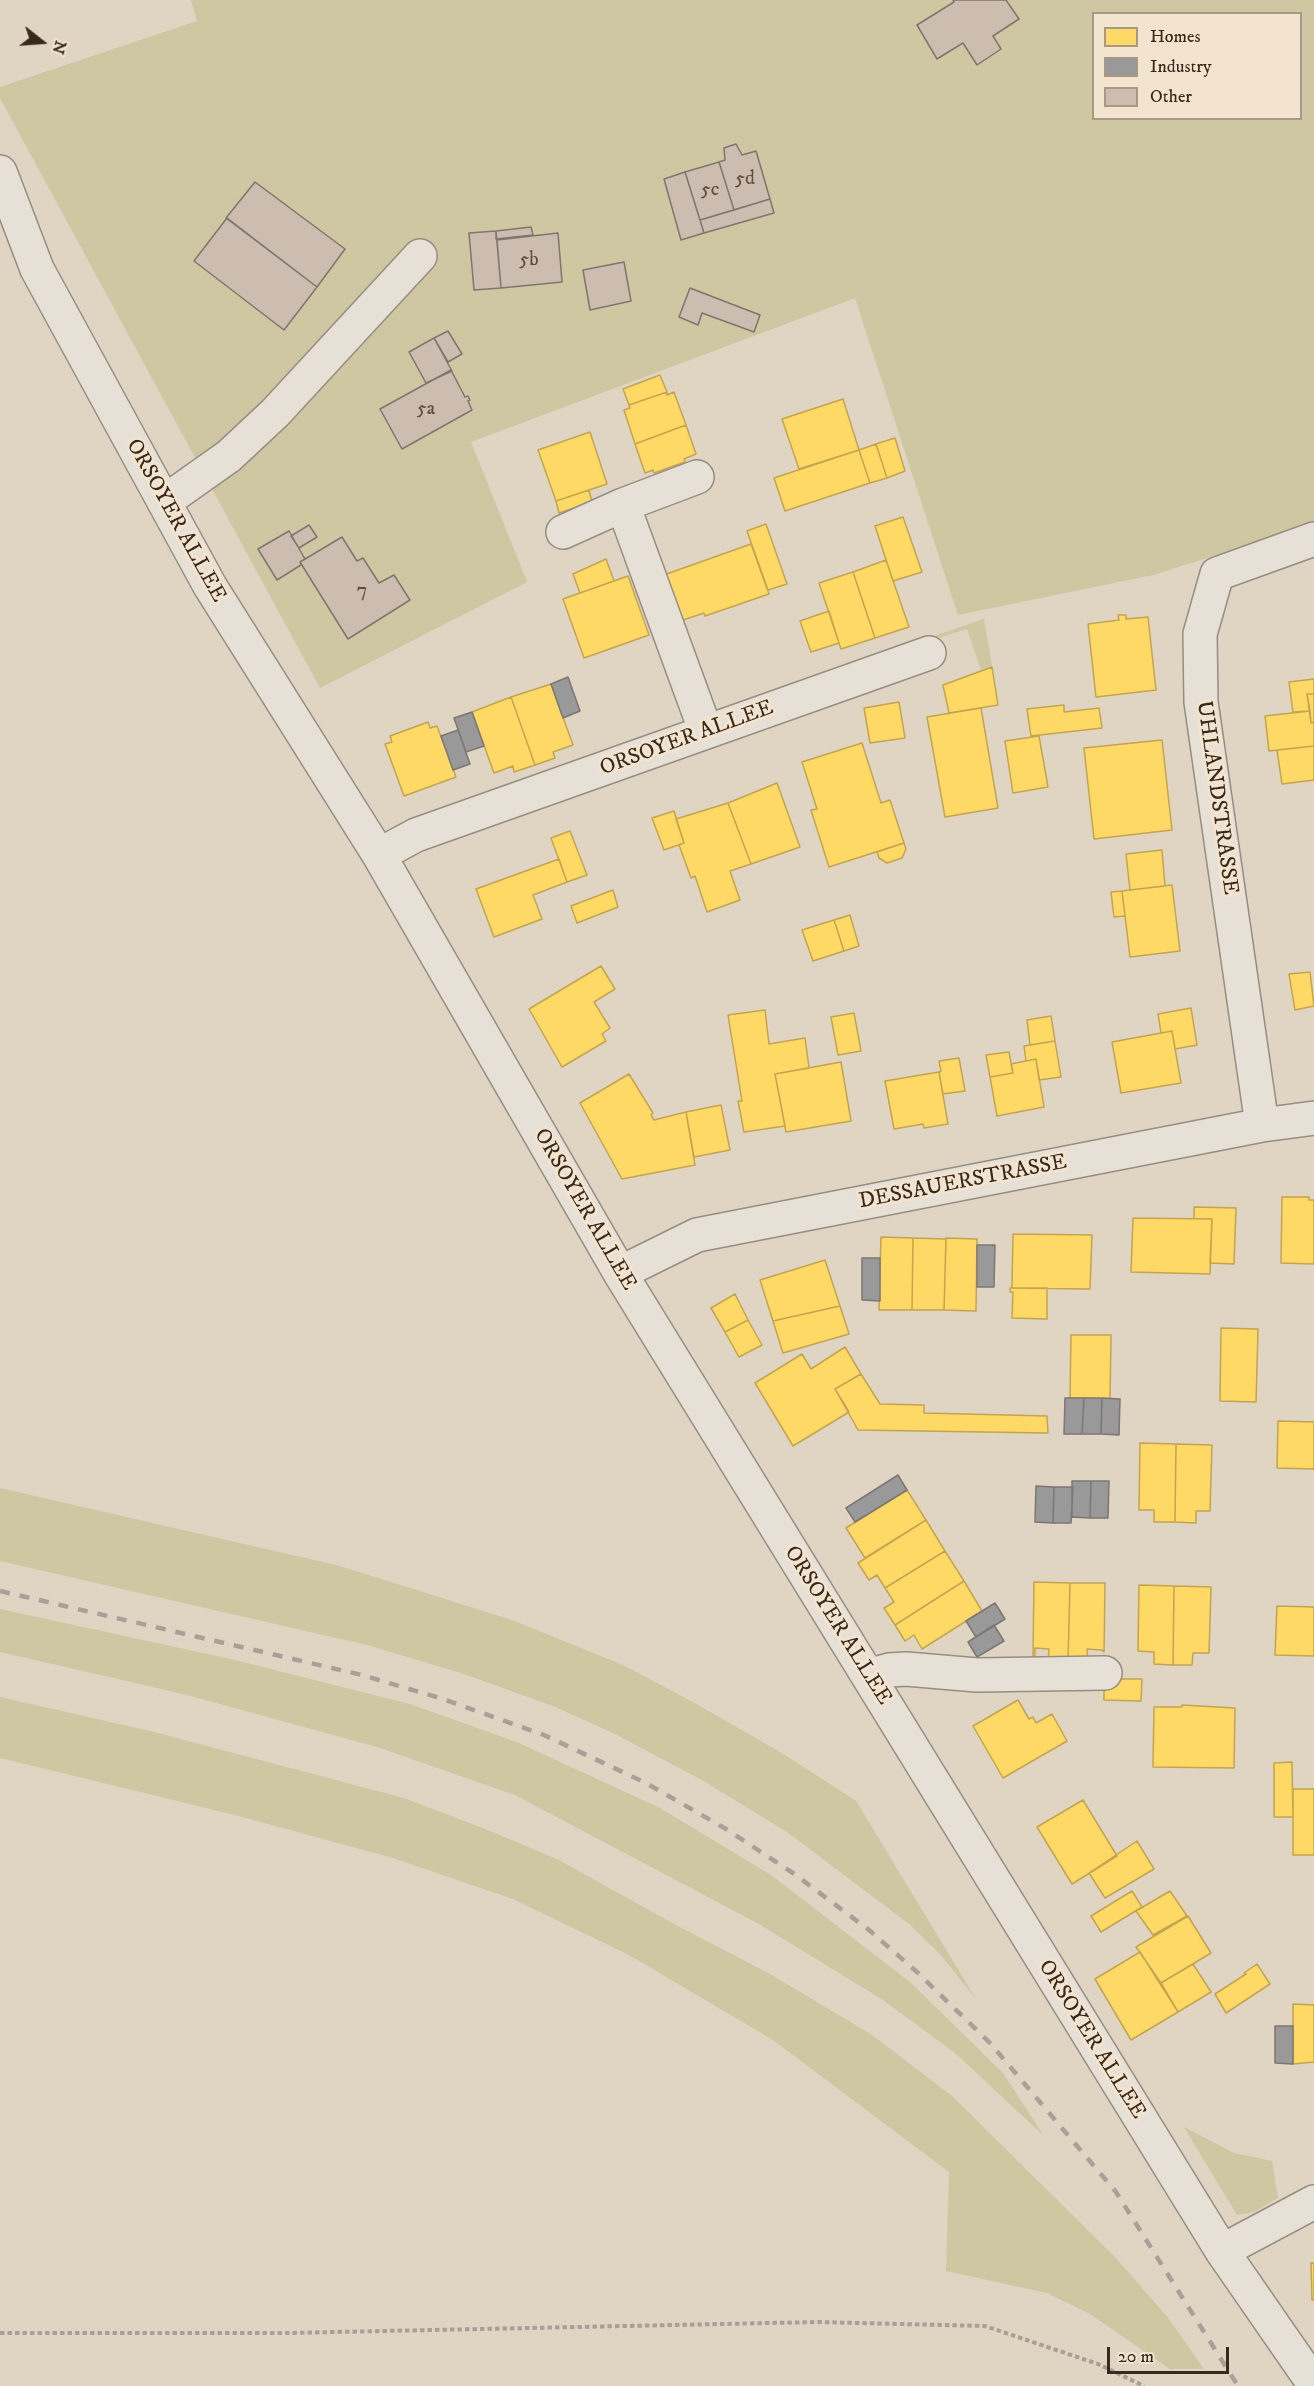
<!DOCTYPE html>
<style>
body{margin:0}
#map{position:relative;width:1314px;height:2386px;overflow:hidden;background:#e0d4c2;font-family:"IM FELL DW Pica",serif}
canvas{display:block}
.legend{position:absolute;left:1092px;top:12px;width:210px;height:108px;box-sizing:border-box;background:#f3e4cf;border:2px solid #a89987;margin:0;padding:8px 10px;list-style:none;font-size:18px;color:#38291c}
.legend li{display:flex;align-items:center;gap:12px;height:30px}
.legend b{width:30px;border:2px solid #a89987}
.north{position:absolute;left:12px;top:12px;width:60px;height:60px;-webkit-text-stroke:4px #f3e4cf;paint-order:stroke;rotate:107deg;font-size:16px;font-weight:700;line-height:24px;text-align:center;color:#38291c}
.north::after{content:'';display:block;margin:auto;width:21px;height:27px;background:#38291c;clip-path:polygon(50% 0,100% 100%,50% 72%,0 100%)}
.scale{position:absolute;left:1107px;top:2347px;width:122px;height:27px;box-sizing:border-box;border:3px solid #38291c;border-top:0;padding-left:8px;font-size:18px;line-height:21px;white-space:nowrap;color:#38291c;-webkit-text-stroke:4px #f3e4cf;paint-order:stroke}
</style>
<div id="map">
<canvas width="1314" height="2386"></canvas>
<ul class="legend">
<li><b style="height:16px;background:#ffd966"></b>Homes</li>
<li><b style="height:16px;background:#999"></b>Industry</li>
<li><b style="height:16px;background:#cdbcb0"></b>Other</li>
</ul>
<div class="north">N</div>
<div class="scale">20 m</div>
</div>
<script>
const ctx = document.querySelector('canvas').getContext('2d');
ctx.lineJoin = 'round';
function paint(path, color) { ctx.fillStyle = color; ctx.fill(path, 'evenodd'); }
const poly = rows => new Path2D(rows.map(r => 'M' + r).join(''));
function strokePath(path, color, width, dash) { ctx.strokeStyle = color; ctx.lineWidth = width; ctx.lineCap = dash ? 'butt' : 'round'; ctx.setLineDash(dash || []); ctx.stroke(path); }
function drawText(font, color, halo, rows, align = 'center') {
  ctx.font = font + ' "IM FELL DW Pica",serif'; ctx.lineWidth = 6; ctx.setLineDash([]); ctx.textBaseline = 'middle'; ctx.strokeStyle = halo; ctx.fillStyle = color; for (const [text, x, y, turn = 0] of rows) {
    ctx.save(); ctx.translate(x, y); ctx.rotate((+turn || 0) * Math.PI / 180); ctx.textAlign = isNaN(turn) ? turn : align; if (halo) ctx.strokeText(text, 0, 0); ctx.fillText(text, 0, 0); ctx.restore();
  }
}
paint(poly([
 [191,0,1314,0,1314,524,1153,575,958,615,855,298,471,442,527,582,320,688,0,98,0,87,197,21],
 [1094,14,1300,14,1300,118,1094,118],
 [984,619,992,666,981,670,967,629,935,639,934,636],
 [0,1488,340,1566,512,1620,623,1665,693,1702,785,1755,856,1801,976,1999,940,1954,909,1924,787,1832,702,1780,613,1733,553,1706,461,1673,367,1645,0,1561],
 [0,1609,235,1660,413,1705,519,1743,660,1808,771,1875,910,1982,1003,2073,1044,2136,955,2053,883,2000,759,1924,515,1795,377,1747,183,1694,0,1652],
 [0,1697,154,1732,404,1798,485,1829,557,1859,674,1924,770,1974,872,2035,952,2096,1116,2258,1169,2319,1204,2369,1170,2369,1090,2314,1047,2293,946,2271,949,2172,773,2040,629,1955,513,1899,393,1858,231,1814,0,1758],
 [1184,2127,1234,2153,1272,2161,1278,2198,1254,2212,1237,2215]
]), '#cec7a2');
const homes = poly([
 [660,375,667,392,629,405,623,389,660,375],
 [667,392,667,395,674,392,686,425,635,444,624,410,630,408,629,405,667,392],
 [843,399,859,450,799,469,782,419,843,399],
 [686,425,696,454,684,459,685,462,654,473,653,470,645,473,635,444,686,425],
 [590,432,607,484,556,501,538,450,590,432],
 [895,438,905,471,887,478,876,444,895,438],
 [876,444,887,478,870,483,859,450,876,444],
 [859,450,870,483,785,511,774,478,859,450],
 [589,490,592,502,559,513,556,501,589,490],
 [903,517,922,572,893,581,875,526,903,517],
 [766,524,787,584,768,590,747,531,766,524],
 [751,544,769,594,705,616,704,613,677,622,661,576,751,544],
 [606,559,614,581,580,593,573,574,606,559],
 [886,560,909,627,875,638,853,572,886,560],
 [853,572,875,638,841,649,819,583,853,572],
 [628,576,649,635,584,658,563,599,628,576],
 [829,611,839,643,811,652,800,621,829,611],
 [1118,615,1126,615,1126,619,1148,617,1156,690,1096,697,1088,624,1119,620,1118,615],
 [992,667,998,705,949,713,943,685,992,667],
 [1314,679,1314,694,1307,694,1310,711,1293,712,1289,682,1314,679],
 [551,684,573,745,553,752,555,758,535,765,511,697,551,684],
 [1307,694,1314,694,1314,722,1311,723,1307,694],
 [511,697,535,765,514,772,513,766,494,773,472,712,511,697],
 [899,702,905,738,870,743,864,708,899,702],
 [1064,705,1064,712,1099,708,1102,728,1031,736,1027,709,1064,705],
 [981,708,998,808,945,817,927,717,981,708],
 [1310,711,1311,723,1314,722,1314,746,1269,751,1265,716,1310,711],
 [428,722,430,728,437,726,456,777,404,796,385,744,392,742,390,736,428,722],
 [1039,736,1048,787,1013,793,1005,741,1039,736],
 [1162,740,1172,830,1094,839,1084,748,1162,740],
 [862,743,881,803,890,800,904,843,829,867,811,810,817,809,802,762,862,743],
 [1314,746,1314,780,1282,784,1277,750,1314,746],
 [777,783,800,847,751,864,728,803,777,783],
 [728,803,751,864,730,871,740,900,707,912,695,876,691,878,679,845,684,843,676,819,728,803],
 [674,811,684,843,664,850,652,818,674,811],
 [570,831,587,875,567,882,551,838,570,831],
 [904,843,906,849,902,858,887,863,879,858,877,852,904,843],
 [1162,850,1165,886,1130,890,1126,854,1162,850],
 [559,859,567,882,533,895,542,919,494,937,476,889,559,859],
 [1172,885,1180,951,1130,957,1122,891,1172,885],
 [613,890,618,907,577,923,571,906,613,890],
 [1122,891,1125,916,1114,917,1111,892,1122,891],
 [850,915,859,946,844,951,834,920,850,915],
 [834,920,844,951,813,961,802,930,834,920],
 [601,966,615,989,594,1002,610,1028,602,1034,606,1041,562,1067,529,1009,601,966],
 [1310,972,1314,1006,1295,1010,1289,974,1310,972],
 [1191,1008,1197,1045,1175,1049,1172,1031,1161,1033,1158,1014,1191,1008],
 [765,1010,769,1044,805,1038,809,1068,775,1074,785,1126,744,1132,738,1101,742,1101,728,1015,765,1010],
 [854,1013,861,1051,838,1055,831,1017,854,1013],
 [1051,1016,1055,1041,1030,1045,1027,1020,1051,1016],
 [1172,1031,1181,1083,1121,1093,1112,1042,1172,1031],
 [1055,1041,1061,1077,1039,1080,1036,1059,1026,1061,1024,1046,1055,1041],
 [1009,1052,1013,1073,990,1077,986,1055,1009,1052],
 [959,1058,965,1091,943,1094,939,1072,941,1071,939,1061,959,1058],
 [1036,1059,1044,1107,997,1116,990,1077,1013,1073,1011,1064,1036,1059],
 [841,1062,851,1121,786,1132,775,1074,841,1062],
 [939,1072,948,1124,924,1128,923,1124,894,1129,885,1081,939,1072],
 [629,1074,653,1113,651,1115,654,1120,686,1112,695,1165,622,1179,580,1103,629,1074],
 [721,1105,730,1150,694,1157,686,1112,721,1105],
 [1282,1197,1309,1197,1309,1200,1314,1200,1314,1264,1281,1263,1282,1197],
 [1194,1207,1236,1208,1234,1264,1210,1263,1212,1219,1194,1219,1194,1207],
 [1133,1218,1212,1219,1210,1274,1131,1272,1133,1218],
 [1013,1234,1092,1235,1090,1289,1012,1288,1013,1234],
 [881,1237,913,1238,912,1310,879,1310,881,1237],
 [913,1238,946,1239,944,1310,912,1310,913,1238],
 [946,1238,977,1239,976,1311,944,1310,946,1238],
 [825,1260,840,1306,773,1321,760,1280,825,1260],
 [1010,1288,1047,1288,1047,1319,1012,1318,1013,1292,1010,1292,1010,1288],
 [735,1294,748,1320,725,1332,711,1308,735,1294],
 [840,1306,849,1334,783,1353,773,1321,840,1306],
 [748,1320,762,1345,739,1357,725,1332,748,1320],
 [1221,1328,1258,1329,1256,1402,1220,1401,1221,1328],
 [1071,1335,1111,1335,1110,1399,1070,1398,1071,1335],
 [845,1347,861,1374,835,1389,849,1412,793,1446,755,1383,802,1354,811,1369,845,1347],
 [861,1374,880,1404,924,1405,924,1413,1047,1416,1048,1433,858,1430,835,1389,861,1374],
 [1278,1421,1314,1422,1314,1469,1277,1468,1278,1421],
 [1140,1443,1176,1444,1175,1522,1154,1522,1154,1510,1139,1510,1140,1443],
 [1176,1444,1212,1445,1210,1511,1196,1511,1196,1523,1175,1522,1176,1444],
 [907,1490,926,1520,865,1558,846,1528,907,1490],
 [926,1520,945,1551,885,1588,877,1575,869,1580,858,1563,926,1520],
 [945,1551,964,1581,895,1625,884,1608,894,1602,885,1588,945,1551],
 [964,1581,982,1611,922,1649,914,1635,905,1641,895,1625,964,1581],
 [1034,1582,1070,1583,1068,1661,1048,1661,1049,1649,1035,1648,1035,1658,1033,1658,1034,1582],
 [1070,1583,1105,1583,1104,1652,1102,1650,1087,1649,1088,1662,1068,1661,1070,1583],
 [1139,1585,1174,1586,1173,1665,1154,1664,1154,1652,1138,1651,1139,1585],
 [1174,1586,1211,1587,1209,1653,1193,1653,1192,1665,1173,1665,1174,1586],
 [1277,1606,1314,1607,1314,1656,1275,1655,1277,1606],
 [1104,1679,1142,1679,1141,1701,1104,1700,1104,1679],
 [1018,1700,1029,1719,1033,1717,1036,1723,1052,1714,1067,1741,1003,1778,973,1726,1018,1700],
 [1182,1705,1235,1708,1234,1768,1153,1767,1154,1707,1182,1707,1182,1705],
 [1292,1762,1293,1817,1274,1817,1274,1763,1292,1762],
 [1293,1789,1314,1789,1314,1855,1293,1855,1293,1789],
 [1083,1800,1117,1856,1072,1884,1037,1827,1083,1800],
 [1137,1841,1154,1869,1105,1898,1089,1873,1137,1841],
 [1132,1891,1142,1907,1101,1932,1091,1916,1132,1891],
 [1170,1891,1187,1916,1153,1935,1136,1911,1170,1891],
 [1188,1916,1211,1953,1161,1983,1136,1947,1188,1916],
 [1140,1952,1178,2012,1131,2040,1095,1979,1140,1952],
 [1193,1964,1211,1992,1178,2012,1161,1983,1193,1964],
 [1257,1964,1270,1984,1226,2013,1215,1994,1246,1974,1244,1973,1257,1964],
 [1293,2004,1314,2005,1314,2062,1293,2064,1293,2004],
 [1311,2263,1314,2263,1314,2300,1312,2300,1311,2263]
]);
paint(homes, '#ffd966');
strokePath(homes, '#c3a450', 1.5);
const industry = poly([
 [568,677,580,711,563,718,551,684,568,677],
 [472,712,484,746,466,752,454,718,472,712],
 [458,730,470,764,453,770,441,736,458,730],
 [977,1245,995,1245,994,1287,977,1287,977,1245],
 [862,1258,880,1258,880,1301,862,1300,862,1258],
 [1065,1398,1084,1398,1082,1434,1064,1434,1065,1398],
 [1084,1398,1102,1398,1101,1434,1082,1434,1084,1398],
 [1102,1398,1120,1399,1119,1435,1101,1434,1102,1398],
 [898,1475,907,1490,855,1522,846,1508,898,1475],
 [1072,1481,1091,1481,1090,1518,1072,1517,1072,1481],
 [1091,1481,1109,1481,1108,1518,1090,1518,1091,1481],
 [1036,1486,1054,1487,1053,1523,1035,1522,1036,1486],
 [1054,1487,1073,1487,1071,1523,1053,1523,1054,1487],
 [995,1603,1005,1619,976,1637,966,1621,995,1603],
 [994,1625,1004,1641,977,1657,968,1642,994,1625],
 [1275,2026,1293,2026,1293,2064,1275,2063,1275,2026]
]);
paint(industry, '#999');
strokePath(industry, '#7c7774', 1.5);
const building = poly([
 [953,0,1006,0,1019,19,993,36,1001,49,977,65,963,43,937,59,917,25,954,2,953,0],
 [736,144,742,155,756,151,770,199,734,210,719,162,725,160,724,148,736,144],
 [719,162,734,210,700,220,685,172,719,162],
 [685,172,704,233,681,240,664,179,685,172],
 [255,182,345,249,317,287,226,218,255,182],
 [770,199,774,213,704,233,700,220,770,199],
 [227,218,317,287,284,330,194,261,227,218],
 [531,227,533,235,496,239,496,231,531,227],
 [496,231,501,288,474,290,469,233,496,231],
 [558,233,562,282,501,288,497,240,558,233],
 [624,262,631,301,590,310,583,270,624,262],
 [690,288,760,315,754,332,702,313,698,325,679,317,690,288],
 [448,331,462,354,448,362,434,338,448,331],
 [434,338,452,371,426,383,409,352,434,338],
 [451,370,465,397,468,396,470,400,468,401,472,410,402,449,380,409,451,370],
 [309,525,317,537,299,548,291,536,309,525],
 [289,531,305,559,300,562,301,565,277,580,258,549,289,531],
 [342,537,357,561,363,558,379,583,394,575,410,600,348,639,300,562,342,537]
]);
paint(building, '#cdbcb0');
strokePath(building, '#7f766c', 1.5);
const minor = poly([
 [0,172,37,269,210,586,379,855,620,1273,1222,2251,1314,2384],
 [164,502,229,456,275,413,420,256],
 [623,505,706,732],
 [563,532,623,505,697,477],
 [379,855,416,835,929,653],
 [1262,1125,1201,702,1200,634,1217,574,1314,539],
 [620,1273,697,1235,1262,1125,1314,1118],
 [868,1676,889,1670,906,1669,977,1675,1105,1673],
 [1222,2251,1314,2202]
]);
strokePath(minor, '#968e82', 36);
strokePath(poly([
 [0,2333,287,2333,818,2322,985,2326,1098,2364,1144,2386]
]), '#a7a199', 4, [4.5, 3]);
strokePath(minor, '#e6e0d7', 33);
strokePath(poly([
 [0,1591,362,1675,443,1699,544,1735,646,1783,726,1829,793,1873,869,1930,917,1972,990,2043,1116,2192,1238,2386]
]), '#a7a199', 4.5, [10, 10]);
drawText('20px', '#5f4f42', null, [
 ["5d",745,180],
 ["5c",710,191],
 ["5b",529,261],
 ["5a",426,410],
 ["7",362,592]
]);
drawText('22px', '#38291c', '#f3e4cf', [
 ["ORSOYER ALLEE",175,521,61],
 ["ORSOYER ALLEE",687,739,-20],
 ["UHLANDSTRASSE",1216,798,82],
 ["DESSAUERSTRASSE",963,1183,-11],
 ["ORSOYER ALLEE",584,1210,60],
 ["ORSOYER ALLEE",837,1626,58],
 ["ORSOYER ALLEE",1091,2040,58]
]);
</script>
